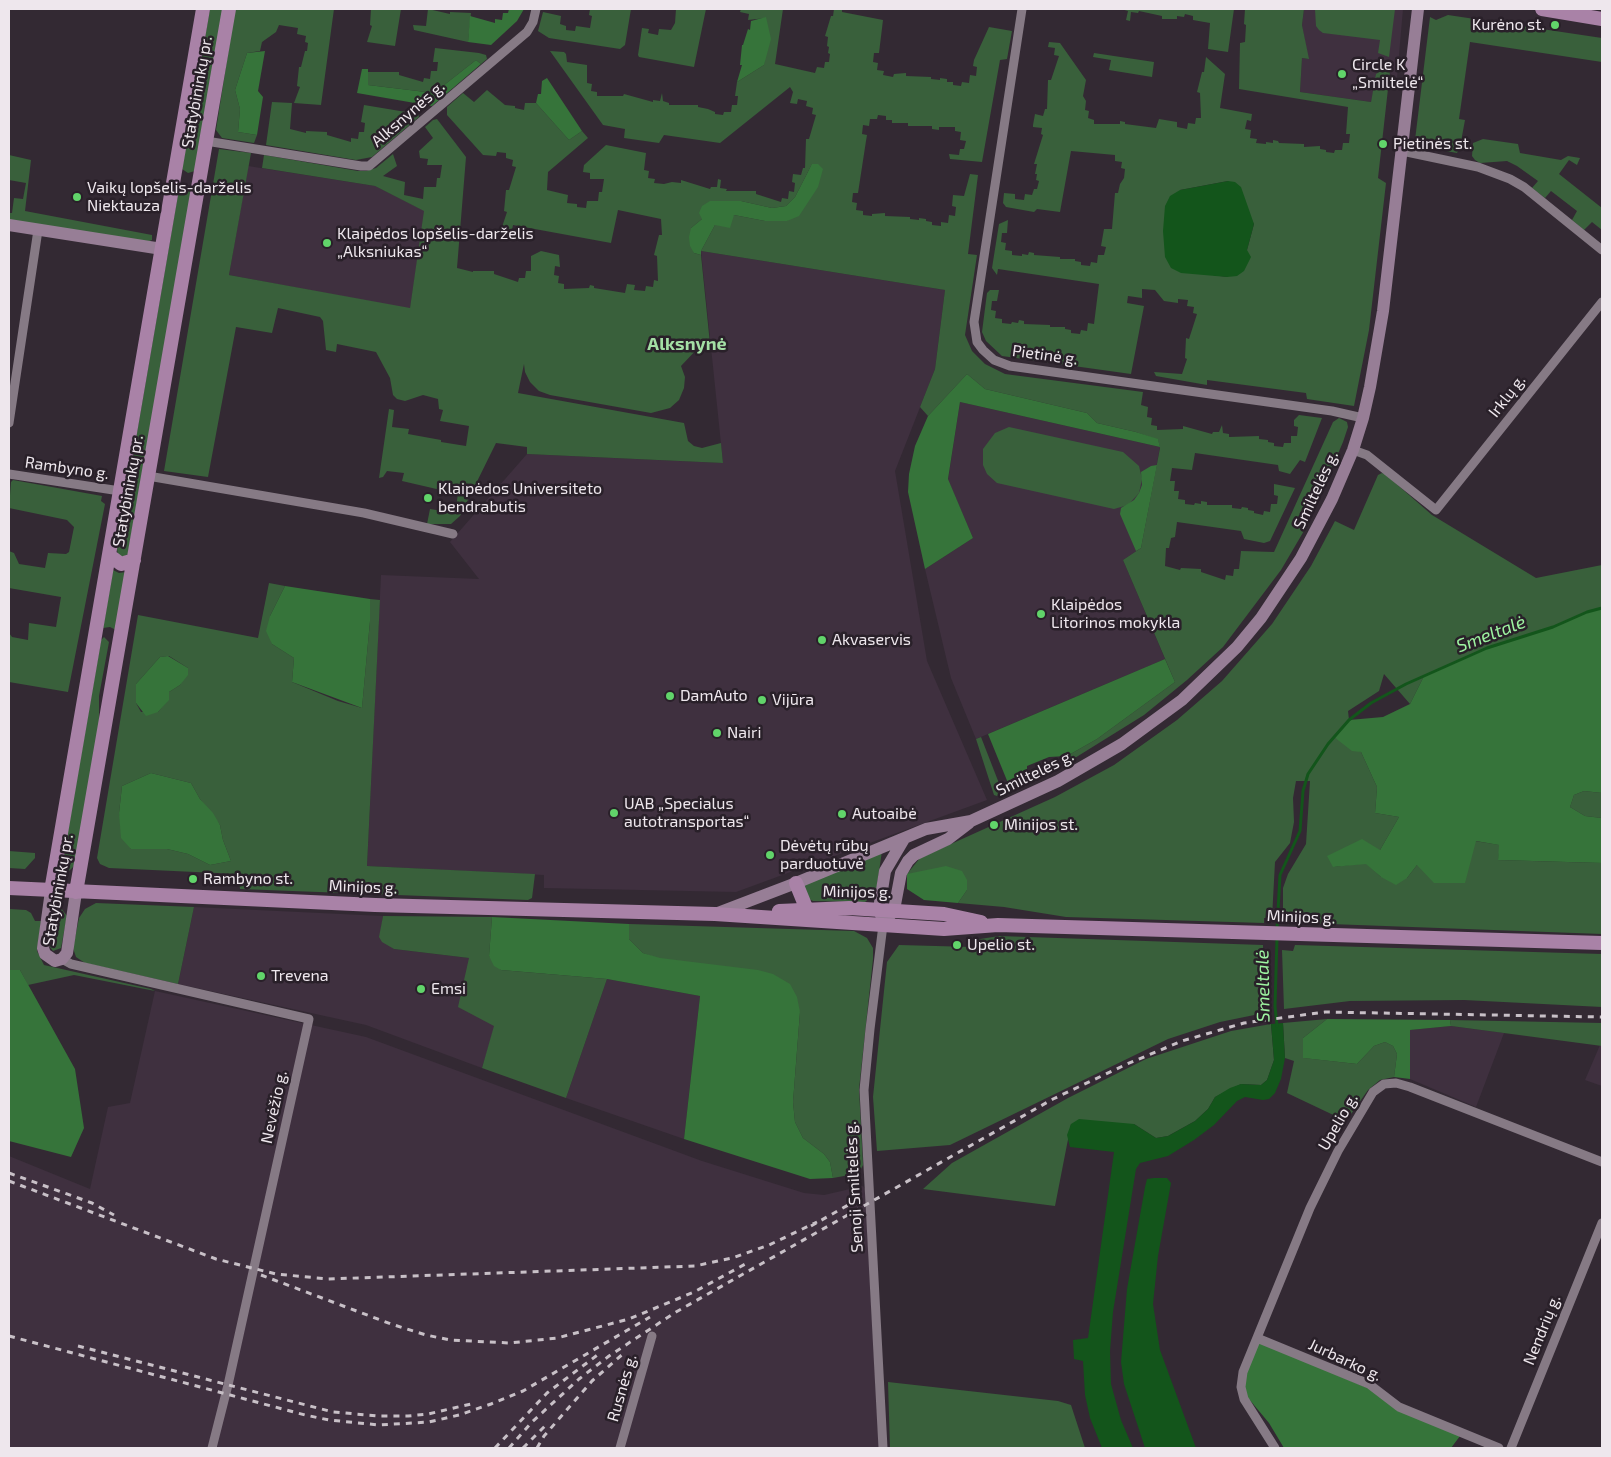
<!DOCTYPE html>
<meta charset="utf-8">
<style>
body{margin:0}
#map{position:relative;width:1611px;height:1457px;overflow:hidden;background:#332933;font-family:"Exo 2",sans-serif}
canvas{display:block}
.frame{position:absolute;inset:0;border:10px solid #eee7ed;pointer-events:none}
</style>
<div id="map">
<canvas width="1611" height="1457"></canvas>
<div class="frame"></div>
</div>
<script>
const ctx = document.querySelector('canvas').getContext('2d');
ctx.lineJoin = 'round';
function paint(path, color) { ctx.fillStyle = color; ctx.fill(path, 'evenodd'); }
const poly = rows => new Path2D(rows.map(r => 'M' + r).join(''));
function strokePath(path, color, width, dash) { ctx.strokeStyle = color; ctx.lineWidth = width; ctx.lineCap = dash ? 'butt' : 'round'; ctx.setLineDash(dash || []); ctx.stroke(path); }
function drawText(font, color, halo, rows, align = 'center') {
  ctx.font = font + ' "Exo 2",sans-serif'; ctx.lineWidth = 5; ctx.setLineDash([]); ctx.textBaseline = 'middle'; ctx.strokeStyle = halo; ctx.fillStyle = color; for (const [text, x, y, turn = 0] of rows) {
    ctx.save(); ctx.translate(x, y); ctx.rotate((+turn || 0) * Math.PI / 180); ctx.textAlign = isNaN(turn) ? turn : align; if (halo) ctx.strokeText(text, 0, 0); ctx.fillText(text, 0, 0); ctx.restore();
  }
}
paint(poly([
 [1304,9,1403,9,1397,78,1385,70,1378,72,1371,102,1300,92,1302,58,1308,59,1302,25],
 [248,166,375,186,425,211,410,309,229,275],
 [701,251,945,290,935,369,895,471,927,661,987,800,736,892,544,888,544,875,367,866,381,575,479,579,450,542,527,454,723,463],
 [960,402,1160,447,1141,548,1123,560,1165,659,976,739,951,678,925,569,973,538,948,480],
 [194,907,383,916,380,937,394,949,469,958,495,1026,482,1068,366,1025,178,984],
 [607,979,700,996,684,1139,566,1098],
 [155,991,366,1037,702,1161,804,1193,824,1195,863,1186,865,1189,879,1448,9,1448,9,1156,90,1189,108,1107,130,1103],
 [1451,1026,1504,1033,1476,1107,1410,1079,1409,1030],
 [1600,1045,1602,1046,1602,1086,1585,1080]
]), '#3f303f');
paint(poly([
 [210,9,223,9,195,171,188,173,182,169],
 [235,9,334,9,321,105,294,103,300,87,297,86,299,67,301,67,305,51,307,51,308,43,305,42,306,36,297,34,298,28,279,25,276,32,262,42,260,51,247,53,235,90,240,109,238,132,257,135,254,143,222,138,216,130],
 [371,9,401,9,395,46,367,42,372,26,370,25],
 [428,9,450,14,450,12,471,13,468,42,414,30,413,25,426,26],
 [590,9,631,9,625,45,620,49,549,38,538,31,543,12,561,16,560,24,566,26,566,30,575,31,576,26,590,28,592,16,589,15],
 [676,9,706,9,694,67,639,57,638,55,642,28,649,29,648,33,658,35,659,29,671,30,675,23],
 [741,9,783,9,775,64,815,73,817,67,824,68,825,62,829,62,830,54,828,53,829,47,827,46,828,37,825,36,831,16,833,16,834,9,842,9,842,12,883,20,879,53,874,53,873,62,878,63,877,70,884,71,883,75,893,77,894,74,906,73,906,76,931,77,931,79,940,80,940,78,947,79,947,82,953,82,953,85,961,86,962,82,969,83,970,75,976,76,977,67,973,66,974,60,989,27,1012,31,1007,59,1000,60,982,162,950,159,949,154,959,155,960,149,964,149,966,141,960,140,961,132,955,131,955,127,939,127,939,130,932,129,932,126,908,126,908,123,892,123,892,120,886,120,886,116,878,115,877,119,870,119,869,126,863,125,862,134,867,135,866,141,858,193,853,193,852,202,857,203,856,210,863,211,863,215,872,216,872,214,885,213,885,216,910,217,910,219,919,220,919,218,926,219,926,221,932,222,932,225,941,226,941,222,948,223,949,215,955,216,956,207,952,206,953,195,964,196,970,174,978,175,968,254,977,255,965,335,972,351,985,364,1005,374,1143,392,1141,405,1148,407,1147,417,1152,418,1151,425,1157,426,1157,430,1183,429,1183,426,1212,434,1213,432,1219,432,1222,425,1223,433,1229,434,1229,437,1259,436,1259,439,1268,440,1268,442,1274,443,1274,446,1283,447,1284,443,1291,443,1291,436,1297,436,1298,427,1294,426,1294,420,1299,415,1322,418,1305,462,1300,460,1290,474,1279,471,1278,465,1195,453,1192,470,1172,468,1170,481,1175,481,1174,491,1179,491,1178,499,1185,500,1185,504,1194,505,1195,503,1201,504,1201,501,1207,502,1207,505,1232,505,1232,508,1241,509,1242,507,1248,508,1248,510,1254,511,1254,513,1263,515,1264,511,1270,512,1271,504,1277,504,1278,496,1274,495,1274,484,1295,488,1270,541,1264,543,1244,539,1241,531,1177,522,1175,537,1171,538,1169,548,1166,548,1165,566,1180,570,1181,568,1201,569,1201,572,1225,580,1226,575,1233,576,1234,569,1239,569,1241,551,1274,552,1333,422,1339,418,1347,422,1348,427,1343,442,1308,524,1281,570,1223,647,1187,680,1144,715,1070,761,1067,756,1097,739,1175,682,1123,560,1141,548,1160,448,1158,440,1136,432,1097,423,1087,413,985,389,967,374,928,416,920,407,935,369,945,290,701,251,715,225,734,215,765,221,787,221,812,164,795,197,786,206,772,208,741,201,702,219,691,228,694,253,701,255,710,344,699,347,681,366,685,377,684,388,679,400,670,408,651,413,550,395,539,391,530,382,525,372,524,364,518,393,684,423,688,441,694,446,702,448,721,443,723,463,527,454,527,447,496,443,460,516,451,524,427,524,430,509,455,513,458,494,402,481,404,473,387,471,383,477,379,478,389,409,394,410,392,427,409,429,408,434,441,440,441,442,466,446,469,426,440,421,443,410,439,409,438,399,423,395,405,401,397,399,393,395,390,378,376,352,337,344,336,352,326,350,323,321,320,317,278,308,272,333,236,327,208,477,164,471,219,149,251,153,229,275,410,308,424,211,375,186,262,168,264,155,358,171,366,171,376,168,393,154,397,166,383,176,405,182,404,195,423,199,424,187,436,187,437,178,440,178,442,165,427,165,428,159,420,158,419,151,433,138,425,127,433,120,437,119,466,157,457,268,473,272,473,271,494,271,494,274,518,282,519,278,525,278,526,271,531,271,531,256,541,251,559,255,560,267,555,266,554,275,559,276,558,283,564,284,564,289,589,288,590,285,594,286,594,288,625,293,627,284,635,285,634,290,645,291,646,286,653,287,654,280,658,281,657,256,654,255,659,235,662,235,661,219,618,210,611,243,513,225,512,230,502,227,507,212,504,211,506,190,509,190,516,167,512,166,513,160,506,158,506,153,497,152,496,156,483,155,447,115,447,107,463,93,474,102,487,90,505,105,515,106,515,108,524,110,525,103,536,103,569,140,582,131,588,138,548,172,547,190,568,195,567,203,577,204,577,207,586,208,587,201,598,201,599,192,602,192,604,179,590,179,590,173,583,172,584,165,606,145,646,153,644,170,649,171,648,178,655,179,654,183,664,184,672,182,681,183,681,180,710,189,711,187,717,187,718,179,721,180,720,188,727,189,726,191,756,191,756,194,781,202,782,198,788,199,789,191,794,192,795,183,792,182,793,174,801,175,803,168,805,168,806,139,809,139,816,115,812,114,813,108,806,106,807,101,798,99,797,104,790,103,793,92,790,87,720,143,664,135,659,143,624,138,625,129,603,125,550,51,564,52,566,54,567,62,587,65,587,83,592,84,591,91,597,92,597,96,623,96,624,94,653,102,653,100,660,101,662,93,663,101,669,103,669,105,698,105,698,107,708,109,715,112,715,114,723,115,724,112,731,112,732,105,737,105,738,96,735,96,737,82,764,65,766,18,748,20,749,14,740,12],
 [1121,9,1234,9,1228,52,1208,49,1210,23,1193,20,1193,16,1185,14,1184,17,1177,16,1177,19,1162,19,1162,16,1139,11,1138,13,1131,12,1130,21,1126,20,1128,11],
 [1245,9,1304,9,1302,25,1309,59,1302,58,1300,92,1371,102,1376,74,1382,70,1390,71,1378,178,1386,183,1369,330,1354,406,1307,399,1306,393,1207,380,1207,385,1156,376,1154,372,1182,374,1187,359,1185,358,1186,338,1189,339,1197,314,1193,313,1194,307,1187,306,1188,300,1178,299,1178,303,1164,301,1155,290,1142,289,1142,298,1128,296,1127,303,1144,306,1131,374,1002,356,986,341,982,332,987,293,990,290,999,290,997,301,992,301,991,310,996,311,995,318,1002,319,1002,323,1011,324,1012,322,1018,323,1019,320,1024,321,1024,324,1050,325,1050,327,1065,327,1065,329,1071,330,1071,333,1080,334,1081,330,1087,331,1088,323,1094,324,1099,284,998,269,997,275,992,268,999,224,1008,220,1007,233,1002,233,1001,242,1006,243,1005,250,1012,251,1012,255,1022,256,1022,254,1028,255,1029,252,1034,253,1034,255,1060,257,1060,259,1075,259,1075,261,1081,262,1081,265,1090,266,1091,262,1097,263,1098,255,1104,255,1106,247,1101,246,1104,229,1112,229,1115,193,1118,193,1120,184,1124,178,1125,169,1121,168,1122,162,1115,161,1115,155,1071,151,1060,212,1037,209,1034,212,1006,207,1003,203,1004,193,1015,194,1015,199,1024,200,1025,194,1032,195,1034,189,1037,189,1039,181,1036,180,1037,174,1035,174,1037,164,1034,164,1043,135,1041,134,1042,128,1033,127,1033,125,1035,114,1043,116,1045,109,1047,109,1048,80,1051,80,1059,56,1054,55,1055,48,1048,47,1049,42,1060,43,1086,80,1083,96,1086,101,1085,110,1089,111,1088,118,1094,120,1094,124,1120,124,1120,121,1125,122,1125,124,1156,128,1159,119,1177,122,1177,127,1187,129,1188,123,1195,124,1196,118,1201,118,1200,93,1197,92,1202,72,1204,72,1206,57,1225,74,1220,108,1252,114,1251,121,1247,120,1245,129,1251,130,1250,138,1257,139,1256,143,1266,144,1266,142,1273,143,1273,140,1278,141,1279,143,1304,144,1304,147,1320,146,1320,149,1326,150,1326,152,1334,153,1335,150,1342,150,1343,143,1349,143,1350,134,1346,134,1348,107,1239,89,1240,43,1245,42,1246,25,1244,24],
 [1228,181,1254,224,1247,250,1227,277,1206,274,1180,190],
 [1315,9,1395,9,1389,57,1378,53,1380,40,1323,33,1319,30,1316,26],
 [1448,15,1602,38,1602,62,1470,42,1459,119,1465,120,1460,147,1457,153,1423,147,1415,140,1430,17,1436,20],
 [435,48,479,53,486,55,487,59,481,64,476,60,434,93,368,85,368,72,399,72,399,75,423,82,424,78,430,79,431,71,437,71,438,62,433,62],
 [1094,53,1154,62,1152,77,1109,70,1111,60,1093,57],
 [272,102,292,103,290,129,306,133,306,131,327,132,327,135,351,142,351,138,358,139,359,132,364,132,365,123,361,122,364,105,418,114,419,117,372,157,356,160,266,145],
 [1483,139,1518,144,1520,153,1561,160,1568,156,1580,158,1577,165,1569,160,1559,174,1602,208,1602,230,1592,222,1584,230,1572,220,1577,211,1551,191,1545,198,1532,188,1538,181,1517,166,1507,161,1480,163,1475,160,1472,156,1473,143],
 [9,155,31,160,25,211,152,235,152,240,147,242,9,220,9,213,12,213,14,198,23,199,26,183,9,180],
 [181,189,187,189,191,193,128,554,123,557,118,555,117,549,178,194],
 [1009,427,1123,452,1139,466,1142,479,1139,493,1128,505,1114,509,997,483,987,474,983,465,983,449,995,433],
 [1382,473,1385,474,1432,515,1536,578,1602,565,1602,608,1587,612,1553,627,1487,648,1424,676,1410,704,1384,674,1379,691,1348,711,1349,720,1334,737,1361,752,1377,787,1375,813,1399,817,1380,850,1333,867,1366,863,1381,877,1407,878,1417,865,1475,841,1500,845,1498,860,1602,863,1602,934,1303,923,1299,919,1283,918,1283,888,1288,874,1306,844,1310,781,1296,781,1293,798,1294,822,1290,843,1275,862,1272,918,1264,918,1264,923,1066,917,1004,907,958,903,967,890,907,874,920,858,1055,797,1114,765,1177,720,1222,681,1272,624,1311,566,1335,521,1354,530,1378,475],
 [13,480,102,496,101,501,105,504,68,692,9,682,9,633,12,637,28,640,29,623,56,627,61,597,9,588,9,551,14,553,19,564,45,568,48,553,66,554,69,552,74,527,67,520,9,508,11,482],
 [113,570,119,573,126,572,116,630,110,627,103,628],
 [269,583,285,586,270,616,272,644,294,658,292,682,338,701,362,708,370,621,370,599,380,600,367,866,535,874,532,898,528,900,240,889,238,874,109,868,100,864,97,858,138,615,258,638],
 [169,656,188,668,180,685,169,692,168,700,158,712,141,712,136,703,136,684,160,657],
 [151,773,191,783,200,799,220,825,223,840,231,861,210,865,188,854,167,849,131,849,119,813,122,786],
 [104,637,109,642,99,696,99,730,75,865,69,871,64,866,63,859,101,640],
 [981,737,1002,791,997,796,994,795,976,739],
 [1584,791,1602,793,1602,818,1585,816,1570,807,1574,795],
 [9,851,35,853,35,858,25,869,9,868],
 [882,851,876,892,865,902,813,901,807,898,800,886],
 [96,903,194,907,178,984,85,963,76,957,73,948,79,918,85,909],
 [61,908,67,916,61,948,53,951,50,947,54,914],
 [9,909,26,910,31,913,35,921,41,921,37,951,44,965,151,989,155,991,74,975,28,985,20,970,9,970],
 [383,916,492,917,489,956,501,970,607,979,566,1098,482,1068,494,1026,458,1007,469,958,394,949,382,942,379,937],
 [629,924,854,931,867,938,873,948,873,959,859,1089,863,1165,861,1169,855,1174,833,1178,830,1162,824,1154,803,1138,795,1122,793,1102,800,1012,643,953,629,939],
 [999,936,1263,945,1263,950,1269,950,1269,1012,1220,1022,1168,1039,950,1145,877,1151,873,1097,887,962,899,945,972,947,987,944,973,943,974,940],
 [1295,945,1602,954,1602,1007,1464,1000,1350,1001,1284,1009,1282,950,1293,951],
 [1327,1019,1303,1038,1304,1058,1357,1064,1374,1046,1385,1042,1393,1046,1397,1054,1394,1077,1380,1080,1368,1090,1346,1121,1287,1093,1294,1061,1285,1058,1283,1023],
 [1450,1020,1602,1023,1602,1046,1451,1026],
 [1271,1024,1274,1060,1267,1080,1261,1085,1241,1084,1215,1097,1208,1109,1195,1121,1168,1136,1156,1138,1134,1124,1071,1124,1055,1206,923,1189,952,1163,1068,1098,1146,1059,1231,1031],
 [888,1382,1058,1401,1071,1405,1085,1448,890,1448]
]), '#39603b');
paint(poly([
 [509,9,524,9,517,21,491,45,468,42,470,16,495,23,495,19,502,20,503,13,508,13],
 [766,17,771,39,764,65,737,82,742,65,740,65,742,45,743,45,748,29,750,30,751,21],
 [265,51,258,91,263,97,257,135,238,132,240,109,235,90,247,53],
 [476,60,481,64,432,106,357,93,362,69,368,69,368,85,434,93],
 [547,78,582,131,569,140,536,103,538,94,541,94,542,81],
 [812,164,818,164,823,169,818,187,799,216,787,221,765,221,734,215,730,228,715,225,701,251,701,255,694,253,690,246,689,237,691,228,702,219,699,213,702,206,710,201,741,201,772,208,786,206,795,197],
 [967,374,985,389,1087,413,1097,423,1136,432,1158,439,1160,447,960,402,948,479,973,538,925,569,908,492,909,474,915,446,928,416],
 [1157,465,1141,548,1136,551,1120,514,1121,508,1134,500,1139,493,1142,485,1141,472,1151,466],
 [285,586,370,599,370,621,362,708,292,682,294,658,272,644,266,631,270,616],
 [1602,608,1602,793,1584,791,1574,795,1570,807,1585,816,1602,818,1602,863,1498,860,1499,845,1476,841,1465,883,1434,883,1417,865,1407,878,1396,885,1381,877,1366,864,1333,867,1327,856,1362,839,1380,850,1399,817,1375,813,1377,787,1361,752,1352,751,1334,737,1349,720,1383,717,1410,704,1424,676,1487,648,1553,627,1587,612],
 [168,656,188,668,188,675,180,685,169,692,169,700,158,712,146,716,136,703,136,684,160,657],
 [1165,659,1175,682,1097,739,1067,756,1049,757,1027,766,1027,769,1008,783,988,734],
 [151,773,191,783,200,799,213,813,220,825,223,840,231,861,210,865,188,854,167,849,131,849,121,838,119,813,122,786],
 [946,866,962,871,967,880,967,890,958,903,924,900,907,889,907,874],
 [492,917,629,924,629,939,643,953,660,958,758,970,773,974,790,984,797,997,800,1012,793,1102,795,1122,803,1138,824,1154,830,1162,833,1178,810,1179,684,1139,700,996,607,979,501,970,494,966,489,956],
 [9,970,20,970,75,1069,84,1128,71,1157,9,1141],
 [1327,1019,1450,1020,1451,1026,1410,1030,1410,1079,1394,1077,1397,1054,1393,1046,1385,1042,1374,1046,1357,1064,1303,1058,1303,1038],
 [1259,1342,1370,1389,1460,1436,1451,1448,1284,1448,1269,1423,1244,1393,1245,1374]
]), '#36743a');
paint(poly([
 [1228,181,1235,182,1241,187,1254,224,1247,250,1251,257,1244,271,1237,276,1227,277,1181,273,1171,268,1165,257,1163,231,1165,206,1170,196,1180,190],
 [1283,1023,1285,1058,1281,1079,1275,1093,1269,1099,1263,1100,1245,1097,1237,1101,1214,1125,1194,1140,1168,1156,1140,1163,1136,1169,1113,1312,1110,1351,1111,1384,1121,1420,1133,1448,1102,1448,1090,1418,1085,1395,1083,1361,1074,1359,1073,1340,1088,1338,1114,1152,1070,1147,1067,1135,1071,1124,1079,1119,1134,1124,1156,1138,1168,1136,1195,1121,1208,1109,1215,1097,1230,1088,1241,1084,1261,1085,1267,1080,1274,1060,1271,1024],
 [1154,1178,1167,1178,1171,1183,1158,1256,1153,1304,1160,1350,1196,1448,1145,1448,1124,1384,1121,1362,1127,1289,1145,1187,1147,1179]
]), '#13551b');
strokePath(poly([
 [1277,929,1280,875,1300,831,1303,791,1308,774,1328,744,1349,720,1371,703,1406,684,1487,648,1553,627,1587,612,1602,608],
 [1277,1026,1275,1006,1277,938]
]), '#13551b', 3);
strokePath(poly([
 [1022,9,974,322,977,342,983,350,994,360,1010,366,1332,411,1363,418],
 [206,141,361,166,369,166,527,32,533,22,536,9],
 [1402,151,1478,167,1510,179,1524,187,1602,250],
 [9,423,38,230],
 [1353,450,1367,455,1436,510,1602,302],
 [9,474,120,491],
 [148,476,364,513,453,534],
 [883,925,870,1029,864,1090,883,1448],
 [62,959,71,964,309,1019,228,1385,212,1448],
 [1257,1338,1369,1384,1399,1407,1499,1448],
 [620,1448,652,1336],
 [1275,1448,1244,1399,1241,1387,1243,1372,1310,1208,1338,1151,1373,1092,1384,1084,1396,1083,1410,1087,1602,1162],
 [1511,1448,1602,1223]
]), '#867a85', 9);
strokePath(poly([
 [9,225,162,249],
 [51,891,43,948,45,954,55,961,62,959,67,953,76,892],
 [715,914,796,883,926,829,971,821,1058,781,1122,744,1182,700,1237,647,1261,618,1301,558,1332,499,1353,450,1363,418,1370,387,1383,311,1418,9],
 [882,918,879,909,885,871,904,839],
 [887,919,894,910,901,873,908,861,914,855,948,839,969,823]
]), '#977e96', 12);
strokePath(poly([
 [1542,9,1602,19],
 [109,555,121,564,134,560],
 [796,883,807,910],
 [9,888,375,905,715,914,944,929,998,925,1602,943],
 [51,891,203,9],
 [76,892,229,9],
 [779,911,849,908,944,914,981,922]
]), '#a982a7', 14);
strokePath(poly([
 [9,1173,92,1203,114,1215],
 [9,1181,216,1259,276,1274,328,1279,695,1266,732,1258,769,1245,817,1222],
 [811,1226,857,1200],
 [261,1275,391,1324,426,1335,450,1340,510,1343,557,1338,629,1319,694,1292,749,1262],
 [9,1336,305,1415,329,1420,379,1425,429,1422,459,1415,491,1404,523,1391,650,1317],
 [78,1346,333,1412,379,1416,408,1416,428,1414,471,1404],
 [495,1448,547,1393,600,1353],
 [509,1448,532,1422,579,1379,609,1356,676,1312,1053,1099,1127,1064,1182,1041,1244,1023,1325,1012,1602,1017],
 [523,1448,546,1425],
 [537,1448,544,1436,592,1381,624,1353]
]), '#c8c0c7', 3, [6, 6]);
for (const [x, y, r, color] of [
 [1555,25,5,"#61d46a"],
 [1342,74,5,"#61d46a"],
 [1383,144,5,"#61d46a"],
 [77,197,5,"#61d46a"],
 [327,243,5,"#61d46a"],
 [428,498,5,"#61d46a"],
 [1041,614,5,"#61d46a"],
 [822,640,5,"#61d46a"],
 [670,696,5,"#61d46a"],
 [762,700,5,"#61d46a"],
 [717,733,5,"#61d46a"],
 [614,813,5,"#61d46a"],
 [842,814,5,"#61d46a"],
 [994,825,5,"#61d46a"],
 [770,855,5,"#61d46a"],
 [193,879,5,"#61d46a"],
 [957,945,5,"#61d46a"],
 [261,976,5,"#61d46a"],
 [421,989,5,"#61d46a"]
]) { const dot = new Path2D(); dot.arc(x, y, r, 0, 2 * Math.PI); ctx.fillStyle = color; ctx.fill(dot); strokePath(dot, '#292029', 2); }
drawText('16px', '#eee7ed', '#292029', [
 ["Kurėno st.",1545,25,"right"],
 ["Circle K",1352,65],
 ["„Smiltelė“",1352,83],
 ["Pietinės st.",1393,144],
 ["Vaikų lopšelis-darželis",87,188],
 ["Niektauza",87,206],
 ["Klaipėdos lopšelis-darželis",337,234],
 ["„Alksniukas“",337,252],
 ["Klaipėdos Universiteto",438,489],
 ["bendrabutis",438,507],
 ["Klaipėdos",1051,605],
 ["Litorinos mokykla",1051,623],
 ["Akvaservis",832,640],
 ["DamAuto",680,696],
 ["Vijūra",772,700],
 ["Nairi",727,733],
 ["UAB „Specialus",624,804],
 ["autotransportas“",624,822],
 ["Autoaibė",852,814],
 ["Minijos st.",1004,825],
 ["Dėvėtų rūbų",780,846],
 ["parduotuvė",780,864],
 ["Rambyno st.",203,879],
 ["Upelio st.",967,945],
 ["Trevena",271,976],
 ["Emsi",431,989]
], 'left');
drawText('16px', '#eee7ed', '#292029', [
 ["Statybininkų pr.",197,92,-80],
 ["Alksnynės g.",408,114,-41],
 ["Pietinė g.",1045,355,8],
 ["Irklų g.",1507,396,-52],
 ["Rambyno g.",67,468,8],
 ["Smiltelės g.",1316,490,-65],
 ["Statybininkų pr.",128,491,-80],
 ["Smiltelės g.",1035,773,-26],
 ["Minijos g.",363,887,2],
 ["Statybininkų pr.",58,890,-80],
 ["Minijos g.",857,892,1],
 ["Minijos g.",1301,917,2],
 ["Nevėžio g.",274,1107,-78],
 ["Upelio g.",1338,1122,-60],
 ["Senoji Smiltelės g.",854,1187,-93],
 ["Nendrių g.",1542,1330,-68],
 ["Jurbarko g.",1345,1360,25],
 ["Rusnės g.",622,1388,-74]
]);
drawText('bold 18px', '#a4dfa5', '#292029', [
 ["Alksnynė",687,344]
]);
drawText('italic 18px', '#9ef4a1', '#292029', [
 ["Smeltalė",1491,634,-21],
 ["Smeltalė",1263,986,-91]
]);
</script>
